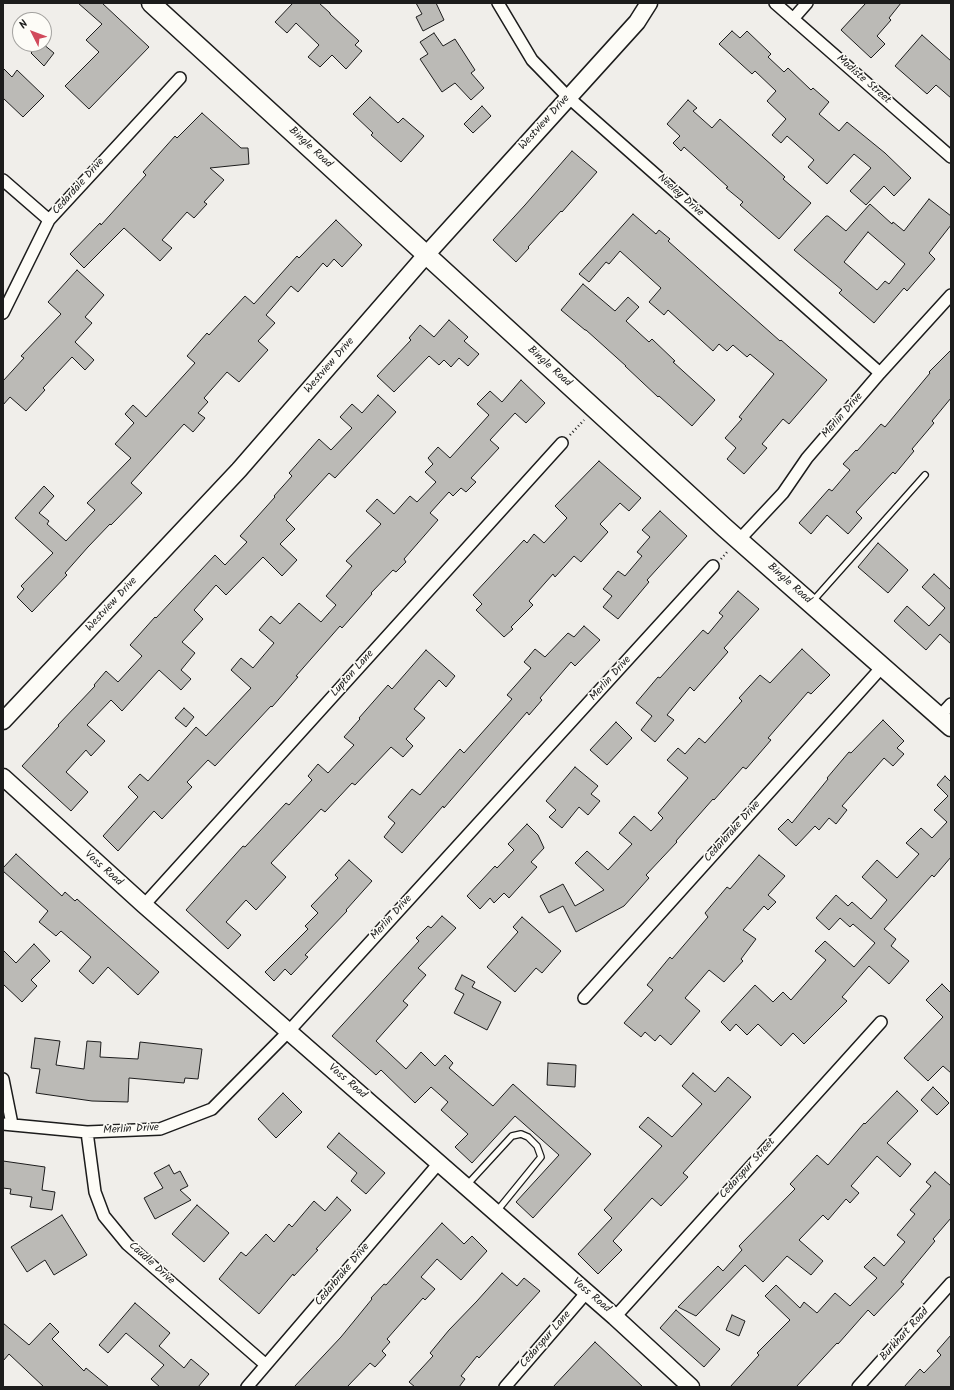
<!DOCTYPE html>
<style>
body{margin:0}
#map{position:relative;width:954px;height:1390px;overflow:hidden;background:#f0eeea;font-family:Kalam,sans-serif}
canvas{display:block}
.frame{position:absolute;inset:0;border:4px solid #1c1c1c;pointer-events:none}
.north{position:absolute;left:12px;top:12px;width:40px;height:40px;box-sizing:border-box;background:#fdfcf7;border:1px solid #a3a29f;border-radius:50%;rotate:312deg;font-size:11px;font-weight:700;line-height:16px;text-align:center;color:#1c1c1c}
.north::after{content:'';display:block;margin:auto;width:14px;height:18px;background:#d1495b;clip-path:polygon(50% 0,100% 100%,50% 72%,0 100%)}
</style>
<div id="map">
<canvas width="954" height="1390"></canvas>
<div class="frame"></div>
<div class="north">N</div>
</div>
<script>
const ctx = document.querySelector('canvas').getContext('2d');
ctx.lineJoin = 'round';
function paint(path, color) { ctx.fillStyle = color; ctx.fill(path, 'evenodd'); }
const poly = rows => new Path2D(rows.map(r => 'M' + r).join(''));
function strokePath(path, color, width, dash) { ctx.strokeStyle = color; ctx.lineWidth = width; ctx.lineCap = dash ? 'butt' : 'round'; ctx.setLineDash(dash || []); ctx.stroke(path); }
function drawText(font, color, halo, rows, align = 'center') {
  ctx.font = font + ' Kalam,sans-serif'; ctx.lineWidth = 3.5; ctx.setLineDash([]); ctx.textBaseline = 'middle'; ctx.strokeStyle = halo; ctx.fillStyle = color; for (const [text, x, y, turn = 0] of rows) {
    ctx.save(); ctx.translate(x, y); ctx.rotate((+turn || 0) * Math.PI / 180); ctx.textAlign = isNaN(turn) ? turn : align; if (halo) ctx.strokeText(text, 0, 0); ctx.fillText(text, 0, 0); ctx.restore();
  }
}
const building = poly([
 [78,3,102,3,149,47,89,109,65,86,99,52,86,40,102,24,78,3],
 [293,3,319,3,330,13,330,14,359,41,355,45,362,51,346,69,332,55,320,67,308,57,319,45,296,23,287,33,275,22,293,3],
 [416,3,436,3,444,20,423,31,416,17,422,14,416,3],
 [866,3,901,3,889,18,891,20,877,36,885,44,871,58,841,30,866,3],
 [732,31,740,38,747,31,771,54,768,57,784,72,788,68,811,90,813,88,829,102,819,114,839,131,847,122,885,153,911,178,894,196,884,186,866,205,850,191,871,168,854,154,827,184,808,167,814,160,787,136,781,143,772,135,786,119,767,101,776,91,755,71,752,74,719,44,732,31],
 [434,33,443,46,455,39,475,70,471,73,484,88,471,100,455,83,442,92,420,59,428,54,420,42,434,33],
 [922,35,951,61,951,98,936,85,927,94,895,66,922,35],
 [39,44,43,44,54,53,44,66,31,53,39,44],
 [3,68,12,77,17,70,44,96,23,117,3,98,3,68],
 [370,97,398,123,403,118,424,136,401,162,371,135,373,133,353,114,370,97],
 [688,100,697,108,693,111,712,128,720,119,774,167,785,177,783,179,811,203,779,239,740,205,743,202,726,188,728,187,684,147,681,151,673,143,680,136,667,124,688,100],
 [482,106,491,116,473,133,464,124,482,106],
 [202,113,241,148,248,148,249,164,210,168,224,180,204,202,207,204,194,218,187,212,162,240,172,248,160,261,124,228,84,268,70,254,100,223,101,225,146,175,143,172,175,136,177,138,202,113],
 [572,151,597,172,562,212,561,211,528,247,529,248,516,262,493,240,525,205,572,151],
 [929,199,951,216,951,225,929,253,935,259,907,291,904,288,874,323,839,293,842,290,794,250,826,216,828,216,846,231,870,204,892,224,893,222,904,231,929,199],
 [868,232,905,264,889,284,885,281,877,290,844,262,868,232],
 [633,214,656,234,659,230,670,239,668,241,717,285,780,341,781,340,827,380,789,424,783,419,762,444,767,448,744,474,727,459,736,448,725,438,742,419,739,417,774,374,750,354,747,357,733,345,727,351,719,344,713,351,668,310,664,315,649,302,661,288,620,251,609,264,606,262,589,282,579,274,633,214],
 [336,220,362,245,342,267,334,259,327,267,323,263,298,292,291,286,266,315,275,323,258,341,268,350,239,382,227,372,204,398,208,402,198,413,205,418,193,432,184,424,131,483,142,493,111,525,110,524,88,547,65,573,67,575,32,612,17,597,24,589,21,586,53,553,15,518,44,486,54,496,39,513,49,521,47,524,66,541,95,510,87,503,131,458,115,444,134,423,125,414,133,405,146,417,195,363,187,356,207,333,209,335,245,296,254,304,297,256,299,258,336,220],
 [77,270,104,295,85,317,92,323,75,342,94,360,85,370,72,357,43,388,45,390,26,411,10,397,3,405,3,381,24,358,21,356,61,314,48,302,77,270],
 [583,284,615,311,628,297,639,307,626,321,649,342,652,339,675,361,673,362,715,400,692,426,659,396,658,397,625,366,626,366,586,330,585,330,561,310,583,284],
 [449,320,468,337,464,341,479,354,468,366,459,358,451,367,444,360,439,365,429,356,394,392,377,376,411,340,409,338,420,325,434,337,449,320],
 [951,350,951,398,932,421,934,423,912,449,914,451,895,474,893,472,856,512,862,518,848,534,827,515,811,534,799,523,829,489,832,491,850,470,843,464,856,450,857,451,881,424,885,427,930,373,929,372,951,350],
 [521,380,545,403,526,423,515,413,490,440,499,448,471,478,476,482,466,492,461,488,453,496,449,492,430,513,438,520,404,559,406,562,396,572,393,570,371,593,372,594,342,628,340,626,296,676,298,677,272,707,271,706,215,766,208,760,187,782,192,787,162,819,154,811,118,851,103,836,138,797,128,787,140,774,148,781,196,727,206,736,251,688,231,670,241,658,253,668,274,643,259,630,271,616,280,624,299,603,321,622,336,605,326,596,352,566,346,561,381,524,366,511,377,499,394,514,410,496,417,502,436,482,425,472,433,464,428,458,438,447,450,458,489,415,477,404,490,391,502,402,521,380],
 [378,395,396,412,335,478,329,473,286,520,295,529,280,544,297,560,282,576,263,557,226,595,216,585,194,610,203,619,182,642,195,653,181,670,191,679,181,690,159,670,122,711,111,700,87,725,105,741,91,756,86,750,66,772,88,792,71,811,22,766,59,726,58,725,95,686,94,685,106,671,118,682,142,656,130,645,155,617,156,618,215,555,225,565,247,542,240,536,275,497,274,496,292,476,289,473,319,439,331,450,352,428,340,417,352,404,362,413,378,395],
 [599,461,641,498,629,511,620,503,600,524,608,532,581,562,574,556,555,577,553,574,529,601,533,605,511,627,513,629,504,637,476,610,482,604,473,595,524,540,527,543,534,534,544,543,567,518,555,506,599,461],
 [660,511,687,536,647,580,649,582,618,619,603,607,612,596,603,589,618,571,625,576,642,556,637,552,650,537,642,530,660,511],
 [878,543,908,570,888,593,858,567,878,543],
 [934,574,951,590,951,644,940,634,926,650,894,621,907,606,929,626,945,608,922,587,934,574],
 [738,591,759,609,724,648,728,652,694,691,690,687,667,715,674,720,655,742,641,730,652,716,636,703,658,677,660,678,703,630,708,634,723,616,719,613,738,591],
 [584,626,600,640,575,666,571,662,540,698,542,700,529,715,527,712,444,808,443,806,402,853,384,837,395,823,388,817,412,789,420,795,460,749,464,753,512,699,507,695,531,668,524,662,535,649,545,657,568,633,574,637,584,626],
 [802,649,830,675,811,694,808,692,768,738,771,740,746,769,743,767,714,800,713,799,676,841,677,842,646,875,649,878,624,906,576,932,563,906,549,913,540,896,563,884,575,906,604,890,575,863,587,851,608,870,632,844,619,833,634,816,651,831,663,818,658,813,688,778,667,760,678,748,685,754,699,738,705,743,742,701,739,698,760,675,770,683,802,649],
 [426,650,455,676,446,687,439,680,414,709,425,718,406,739,413,746,403,757,391,747,355,785,352,783,325,812,321,809,271,863,286,877,256,910,246,900,226,922,241,935,228,949,186,910,243,846,245,847,286,803,289,805,312,780,308,776,318,764,328,773,354,745,344,737,360,719,359,718,388,685,392,689,426,650],
 [184,708,194,717,186,727,175,718,184,708],
 [883,720,904,741,897,748,904,754,893,766,884,758,842,806,847,810,836,824,829,818,819,830,815,826,796,846,778,829,788,819,792,823,828,779,827,778,849,752,851,753,883,720],
 [616,722,632,738,607,765,590,750,616,722],
 [575,767,598,786,591,794,600,801,588,815,579,807,562,828,549,817,556,810,546,801,575,767],
 [945,776,951,782,951,857,934,877,932,875,884,929,896,939,891,946,909,961,889,984,869,966,842,997,847,1001,804,1044,793,1033,781,1046,758,1024,747,1035,736,1024,730,1031,721,1022,755,985,773,1002,783,992,791,1000,826,960,815,951,825,941,854,967,875,943,853,924,850,927,840,918,829,930,816,918,836,895,848,906,852,902,871,919,887,900,862,877,877,860,897,878,919,854,906,843,921,828,932,838,947,822,934,810,948,796,937,785,945,776],
 [527,824,538,835,544,848,531,862,537,867,509,898,504,893,494,903,490,898,480,909,467,896,495,866,497,868,514,850,508,844,527,824],
 [16,854,62,896,65,892,75,901,77,899,159,972,138,995,108,967,93,984,79,971,91,957,61,931,56,936,39,922,48,911,3,871,3,868,16,854],
 [759,855,785,876,768,895,776,902,768,910,764,906,743,930,756,939,741,959,743,961,724,982,709,970,685,998,700,1011,671,1045,660,1035,655,1041,645,1032,641,1037,624,1023,653,990,647,985,670,957,672,959,708,917,705,913,727,887,730,889,759,855],
 [349,860,372,881,346,910,347,911,305,955,308,957,291,975,285,969,274,981,265,972,308,929,305,926,318,913,311,906,338,878,335,875,349,860],
 [442,916,456,928,418,968,426,975,403,1001,408,1005,376,1041,406,1069,421,1052,435,1066,445,1055,453,1063,449,1068,493,1106,513,1084,591,1154,533,1218,516,1202,559,1155,515,1116,472,1163,455,1147,468,1134,441,1110,448,1102,431,1087,415,1103,381,1070,376,1075,332,1036,419,941,416,938,428,926,431,928,442,916],
 [522,917,561,951,542,973,536,968,515,992,487,967,518,932,513,927,522,917],
 [34,944,50,961,31,980,37,986,22,1002,3,984,3,950,16,963,34,944],
 [462,975,475,982,472,987,501,1002,487,1030,454,1013,464,994,455,989,462,975],
 [942,984,951,993,951,1073,943,1066,928,1081,904,1058,943,1017,926,1000,942,984],
 [35,1038,60,1041,56,1065,84,1069,87,1041,101,1042,100,1057,138,1059,140,1042,202,1049,198,1079,185,1078,184,1083,129,1078,128,1102,92,1101,36,1093,40,1069,31,1068,35,1038],
 [548,1063,576,1065,575,1087,547,1085,548,1063],
 [693,1073,715,1092,728,1077,751,1097,683,1173,688,1177,661,1206,652,1198,613,1241,622,1250,598,1274,578,1254,612,1218,604,1210,662,1146,639,1127,648,1117,672,1137,702,1104,682,1086,693,1073],
 [933,1087,949,1103,937,1115,921,1100,933,1087],
 [897,1091,918,1111,887,1143,911,1164,900,1177,877,1156,851,1186,859,1193,850,1203,846,1199,828,1220,823,1215,799,1240,823,1261,811,1275,787,1256,763,1282,745,1265,696,1316,678,1307,718,1266,723,1271,742,1250,739,1246,795,1189,790,1184,817,1155,828,1165,864,1123,865,1124,897,1091],
 [283,1093,302,1112,276,1138,258,1119,283,1093],
 [339,1133,385,1173,366,1194,351,1181,357,1173,327,1147,339,1133],
 [3,1161,45,1167,42,1190,55,1192,52,1210,30,1207,32,1197,10,1194,11,1189,3,1188,3,1161],
 [169,1165,174,1174,180,1171,188,1186,180,1190,191,1200,155,1219,144,1198,163,1188,154,1173,169,1165],
 [935,1172,951,1186,951,1218,933,1239,935,1241,901,1282,904,1284,874,1316,868,1310,838,1344,837,1343,796,1387,730,1387,759,1355,757,1353,790,1320,765,1296,776,1285,800,1308,804,1302,817,1313,835,1293,850,1306,877,1278,864,1267,874,1257,884,1266,905,1242,897,1235,915,1214,910,1210,931,1186,926,1182,935,1172],
 [337,1197,351,1210,316,1249,318,1250,294,1276,293,1274,259,1314,219,1279,241,1252,246,1256,266,1234,274,1242,289,1224,292,1227,314,1201,325,1211,337,1197],
 [197,1205,229,1233,204,1262,172,1234,197,1205],
 [62,1215,87,1255,54,1275,45,1260,27,1272,11,1247,62,1215],
 [442,1223,464,1244,472,1236,487,1251,461,1280,437,1259,421,1277,435,1289,425,1300,423,1298,387,1339,390,1342,382,1351,386,1355,375,1367,370,1363,347,1387,294,1387,341,1337,372,1299,371,1298,384,1284,386,1285,442,1223],
 [502,1273,517,1286,524,1278,540,1291,479,1358,477,1356,461,1376,465,1379,459,1387,415,1387,409,1382,433,1356,430,1353,449,1330,477,1301,502,1273],
 [135,1303,170,1333,159,1346,184,1368,191,1359,209,1374,198,1387,160,1387,151,1379,164,1365,126,1333,108,1353,99,1345,135,1303],
 [676,1310,720,1349,704,1367,660,1328,676,1310],
 [732,1315,745,1321,739,1336,726,1330,732,1315],
 [3,1323,29,1345,50,1323,59,1332,52,1339,84,1371,86,1368,109,1387,44,1387,9,1354,3,1361,3,1323],
 [951,1335,951,1387,904,1387,920,1369,924,1373,941,1355,937,1351,951,1335],
 [595,1342,643,1387,553,1387,595,1342]
]);
paint(building, '#bbbab6');
strokePath(building, '#1c1c1c', 1);
const lane = poly([
 [812,602,925,475],
 [466,1186,512,1136,521,1134,528,1137,537,1146,541,1157,497,1211]
]);
const street = poly([
 [498,3,532,60,568,97,880,373],
 [775,3,951,157],
 [793,19,807,3],
 [3,180,49,220],
 [3,313,49,220,180,78],
 [739,540,783,493,807,458,880,373,951,295],
 [940,716,951,704],
 [144,905,562,443],
 [584,998,882,667],
 [3,1079,12,1124],
 [3,1124,87,1132,160,1129,212,1109,289,1031,713,566],
 [87,1132,95,1192,104,1216,127,1244,266,1365],
 [615,1317,881,1022],
 [247,1387,439,1163],
 [505,1387,587,1292],
 [858,1387,951,1283]
]);
const secondary = poly([
 [3,721,239,470,426,255,637,22,649,3],
 [3,777,144,905,615,1317,691,1387]
]);
const primary = poly([
 [151,3,725,528,951,727]
]);
strokePath(lane, '#1c1c1c', 8);
strokePath(street, '#1c1c1c', 14);
strokePath(secondary, '#1c1c1c', 19);
strokePath(primary, '#1c1c1c', 21);
strokePath(poly([
 [570,435,584,420],
 [721,559,728,551]
]), '#1c1c1c', 2.5, [1, 3]);
strokePath(lane, '#fdfcf7', 5.5);
strokePath(street, '#fdfcf7', 11);
strokePath(secondary, '#fdfcf7', 16);
strokePath(primary, '#fdfcf7', 18);
drawText('11px', '#1c1c1c', '#fdfcf7', [
 ["Modiste Street",863,80,41],
 ["Westview Drive",545,123,-48],
 ["Bingle Road",310,148,43],
 ["Cedardale Drive",79,187,-48],
 ["Neeley Drive",680,196,42],
 ["Westview Drive",330,366,-49],
 ["Bingle Road",549,367,42],
 ["Merlin Drive",843,416,-49],
 ["Bingle Road",789,584,42],
 ["Westview Drive",112,605,-47],
 ["Lupton Lane",353,674,-48],
 ["Merlin Drive",611,679,-48],
 ["Cedarbrake Drive",733,832,-48],
 ["Voss Road",103,869,42],
 ["Merlin Drive",392,918,-48],
 ["Voss Road",347,1082,41],
 ["Merlin Drive",131,1130,-3],
 ["Cedarspur Street",748,1169,-48],
 ["Caudle Drive",151,1264,42],
 ["Cedarbrake Drive",343,1275,-50],
 ["Voss Road",591,1296,41],
 ["Burkhart Road",905,1335,-48],
 ["Cedarspur Lane",546,1340,-49]
]);
</script>
